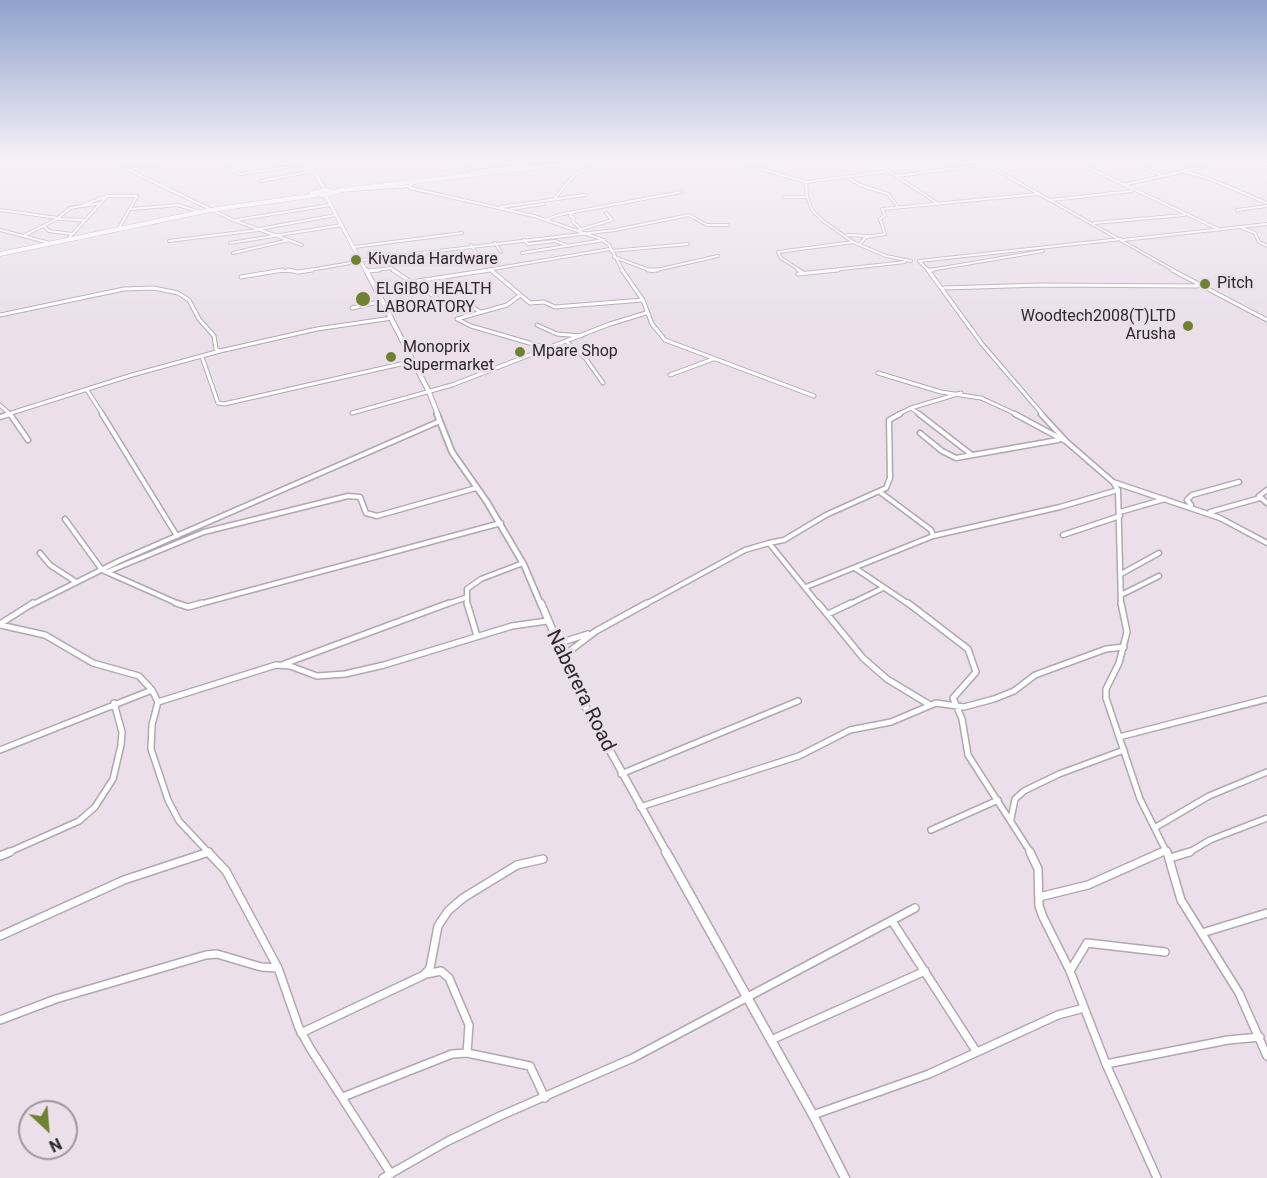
<!DOCTYPE html>
<style>
body{margin:0}
#map{position:relative;width:1267px;height:1178px;overflow:hidden;background:#ebe0ea;font-family:Roboto,sans-serif}
canvas{display:block}
.north{position:absolute;left:18px;top:1100px;width:60px;height:60px;box-sizing:border-box;background:#ebe0ea;border:2px solid #9f969e;border-radius:50%;rotate:154deg;font-size:16px;font-weight:700;line-height:24px;text-align:center;color:#2c282b}
.north::after{content:'';display:block;margin:auto;width:21px;height:27px;background:#708232;clip-path:polygon(50% 0,100% 100%,50% 72%,0 100%)}
</style>
<div id="map">
<canvas width="1267" height="1178"></canvas>
<div class="north">N</div>
</div>
<script>
const ctx = document.querySelector('canvas').getContext('2d');
ctx.lineJoin = 'round';
const poly = rows => new Path2D(rows.map(r => 'M' + r).join(''));
function strokePath(path, color, width, dash) { ctx.strokeStyle = color; ctx.lineWidth = width; ctx.lineCap = dash ? 'butt' : 'round'; ctx.setLineDash(dash || []); ctx.stroke(path); }
function drawText(font, color, halo, rows, align = 'center') {
  ctx.font = font + ' Roboto,sans-serif'; ctx.lineWidth = 6; ctx.setLineDash([]); ctx.textBaseline = 'middle'; ctx.strokeStyle = halo; ctx.fillStyle = color; for (const [text, x, y, turn = 0] of rows) {
    ctx.save(); ctx.translate(x, y); ctx.rotate((+turn || 0) * Math.PI / 180); ctx.textAlign = isNaN(turn) ? turn : align; if (halo) ctx.strokeText(text, 0, 0); ctx.fillText(text, 0, 0); ctx.restore();
  }
}
const minorFar4 = poly([
 [108,160,233,220,302,245],
 [211,160,240,174,309,164],
 [454,160,473,173],
 [730,160,806,182],
 [880,160,890,172,937,203],
 [979,160,1175,271],
 [1072,160,1218,229],
 [1124,160,1164,176,1228,160],
 [1257,160,1267,164],
 [214,161,223,160],
 [983,163,1025,160],
 [129,170,182,160],
 [889,171,806,182,807,197,812,210,823,221,853,242,886,256,911,261],
 [1183,171,1210,179,1267,203],
 [472,172,558,160],
 [845,176,860,185,888,194,898,207],
 [897,176,986,164],
 [261,181,313,171],
 [417,182,410,185,410,188,534,216,601,239,609,245,623,271],
 [1123,185,1162,176],
 [349,190,410,186],
 [784,197,807,197],
 [555,198,575,174,611,160],
 [1051,200,1132,191],
 [83,205,107,196,137,196,119,228],
 [501,207,585,195],
 [131,209,178,205,200,212],
 [511,209,544,204],
 [0,210,58,218],
 [1237,210,1267,206],
 [572,213,570,216,574,218,573,222,581,229],
 [59,219,86,220],
 [236,220,330,205],
 [546,220,558,215,681,192],
 [1094,223,1184,215],
 [44,226,49,231,72,234],
 [1242,228,1255,233,1259,242,1267,246],
 [259,229,336,215],
 [0,230,50,243],
 [579,230,612,220,606,213],
 [25,235,57,219,70,208,101,203],
 [847,235,868,236],
 [68,239,107,196],
 [524,240,528,244,555,241,566,245],
 [1123,240,1267,224],
 [169,241,258,230],
 [230,243,342,225],
 [495,243,501,252],
 [471,245,477,254],
 [859,245,866,237,885,234,880,219,885,215,882,209,1038,194],
 [354,247,462,233],
 [611,251,688,244],
 [233,253,289,240],
 [522,253,604,240],
 [614,257,652,271,718,256],
 [362,260,615,230,689,215,707,225,728,225],
 [490,269,492,271],
 [930,270,1043,251],
 [275,271,294,271],
 [304,271,362,261],
 [368,271,391,268,395,271],
 [481,271,610,249],
 [801,271,781,258,778,252,853,242],
 [824,271,905,262],
 [929,271,919,261,1121,239]
]);
const minorFar3 = poly([
 [288,270,298,272,312,270],
 [393,270,411,282,490,270],
 [491,270,530,303,544,302,555,307,643,300],
 [622,270,643,300,652,324,665,340,814,396],
 [648,270,658,270],
 [798,270,802,272],
 [928,270,982,344,1043,415],
 [930,270,933,270],
 [1172,270,1267,320],
 [368,271,379,270],
 [798,274,838,270],
 [241,277,283,270],
 [412,282,448,305,468,305,479,311],
 [944,288,1041,285,1198,286],
 [519,296,507,305,457,319,471,326,550,349],
 [352,308,383,301],
 [0,315,124,289,154,288,178,293,189,300,199,319,214,336,216,349,220,351],
 [537,325,557,334,581,336],
 [567,342,586,359,603,383],
 [202,357,218,403,224,404,414,361],
 [878,373,941,392,981,398,1018,415],
 [670,375,713,359],
 [87,390,103,415],
 [0,405,11,415],
 [911,408,921,415],
 [352,413,452,385,610,324,646,313],
 [5,415,132,375,220,351,317,329,392,318],
 [897,415,911,408,961,393]
]);
const minorFar2 = poly([
 [10,414,28,440],
 [102,414,177,536],
 [919,414,972,455],
 [1015,414,1065,441],
 [1041,414,1068,443,1113,482,1118,490,1121,605],
 [0,417,10,414],
 [920,433,942,451,956,458,1058,440],
 [1113,482,1220,518,1267,543],
 [1267,490,1259,496,1267,503],
 [1191,505,1187,500,1192,495,1239,482],
 [1120,512,1165,499],
 [1210,512,1260,498],
 [65,519,102,570,181,605],
 [1063,535,1120,516],
 [933,536,1060,507,1118,490],
 [769,543,784,540,826,515,886,488,890,478,889,420,900,414],
 [40,553,50,565,76,582],
 [855,568,910,605],
 [107,572,204,532,348,496,360,497,366,513,377,516,476,488],
 [1121,574,1159,553],
 [806,587,933,536,931,530,880,492],
 [1121,595,1159,576],
 [31,605,119,561,440,421],
 [196,605,501,523],
 [444,605,465,598],
 [467,605,467,589,481,579,523,563],
 [644,605,745,550,769,543,819,605],
 [848,605,883,588]
]);
const minorFar1 = poly([
 [176,603,188,607,202,603],
 [467,603,477,636],
 [818,603,863,658,887,679,930,705],
 [908,603,968,649,976,672,953,698,962,719,968,755,1031,853],
 [1121,603,1127,632,1119,663,1106,689,1106,698,1140,799,1167,853],
 [828,614,851,603],
 [0,624,33,603],
 [0,625,45,635,93,663,139,676,152,690,158,702,152,725,151,749,168,800,179,821,209,853],
 [556,644,588,634],
 [562,657,596,631,647,603],
 [284,664,449,603],
 [158,702,276,665,290,666,317,676,345,674,384,665,512,626,547,621],
 [1119,737,1267,699],
 [0,750,152,690],
 [621,774,798,701],
 [640,807,799,756,850,730,891,722,936,703,964,707,994,699,1014,691,1035,675,1106,649,1124,647],
 [1011,819,1015,799,1024,791,1059,774,1124,750],
 [1156,827,1209,796,1267,772],
 [931,830,998,800],
 [7,853,79,821,95,807,113,779,121,745,122,732,114,703],
 [206,853,209,852],
 [1158,853,1167,850],
 [1188,853,1210,840,1267,818]
]);
const minor = poly([
 [208,852,226,871,278,968,299,1028,310,1048,391,1174],
 [1030,852,1038,869,1039,906,1043,917,1070,971,1106,1064,1157,1178],
 [1167,852,1181,900,1239,993,1267,1056],
 [0,856,10,852],
 [1170,858,1190,852],
 [1039,897,1088,885,1162,852],
 [892,921,976,1051],
 [1202,933,1267,913],
 [0,936,124,880,209,852],
 [1070,971,1087,943,1165,952],
 [426,974,441,971,449,978,469,1025,467,1053],
 [0,1020,56,999,206,955,217,954,261,967,278,968],
 [301,1033,424,975,430,968,438,926,448,911,463,898,517,865,543,859],
 [771,1040,925,971],
 [1106,1064,1228,1040,1260,1037],
 [343,1097,452,1054,467,1053,530,1066,545,1098],
 [813,1115,929,1074,1058,1015,1084,1008],
 [383,1178,448,1141,500,1116,633,1058,915,908]
]);
const tertiaryFar4 = poly([
 [307,160,325,190],
 [321,195,327,198,366,271]
]);
const tertiaryFar3 = poly([
 [366,270,429,392,438,415]
]);
const tertiaryFar2 = poly([
 [437,414,452,452,487,502,524,565,541,605]
]);
const tertiaryFar1 = poly([
 [541,603,584,704,667,853]
]);
const tertiary = poly([
 [666,852,813,1115,845,1178]
]);
const primary = poly([
 [315,192,324,195,342,190,598,160],
 [312,193,325,190,332,192],
 [0,254,210,210,317,195]
]);
strokePath(minorFar4, '#b2a7b0', 4);
strokePath(minorFar3, '#b2a7b0', 5);
strokePath(minorFar2, '#b2a7b0', 7);
strokePath(minorFar1, '#b2a7b0', 8);
strokePath(minor, '#b2a7b0', 10);
strokePath(tertiaryFar4, '#b2a7b0', 4.5);
strokePath(tertiaryFar3, '#b2a7b0', 6);
strokePath(tertiaryFar2, '#b2a7b0', 8);
strokePath(tertiaryFar1, '#b2a7b0', 9);
strokePath(tertiary, '#b2a7b0', 11);
strokePath(primary, '#b2a7b0', 5);
strokePath(minorFar4, '#fff', 2);
strokePath(minorFar3, '#fff', 3);
strokePath(minorFar2, '#fff', 4);
strokePath(minorFar1, '#fff', 5);
strokePath(minor, '#fff', 7);
strokePath(tertiaryFar4, '#fff', 3);
strokePath(tertiaryFar3, '#fff', 4);
strokePath(tertiaryFar2, '#fff', 4.5);
strokePath(tertiaryFar1, '#fff', 6);
strokePath(tertiary, '#fff', 8);
strokePath(primary, '#fff', 4);
const sky = ctx.createLinearGradient(0, 0, 0, 325);
sky.addColorStop(0, '#8ea1cc');
sky.addColorStop(0.49, '#f6f1f6');
sky.addColorStop(1, '#f6f1f600');
ctx.fillStyle = sky;
ctx.fillRect(0, 0, 1267, 325);
for (const [x, y, r, color] of [
 [356,260,6,"#708232"],
 [1205,284,6,"#708232"],
 [363,299,8,"#708232"],
 [1188,326,6,"#708232"],
 [520,352,6,"#708232"],
 [391,357,6,"#708232"]
]) { const dot = new Path2D(); dot.arc(x, y, r, 0, 2 * Math.PI); ctx.fillStyle = color; ctx.fill(dot); strokePath(dot, '#ebe0ea', 2); }
drawText('16px', '#2c282b', '#ebe0ea', [
 ["Kivanda Hardware",368,260],
 ["Pitch",1217,284],
 ["ELGIBO HEALTH",376,290],
 ["LABORATORY",376,308],
 ["Woodtech2008(T)LTD",1176,317,"right"],
 ["Arusha",1176,335,"right"],
 ["Monoprix",403,348],
 ["Supermarket",403,366],
 ["Mpare Shop",532,352]
], 'left');
drawText('20px', '#2c282b', '#ebe0ea', [
 ["Naberera Road",580,691,64]
]);
</script>
